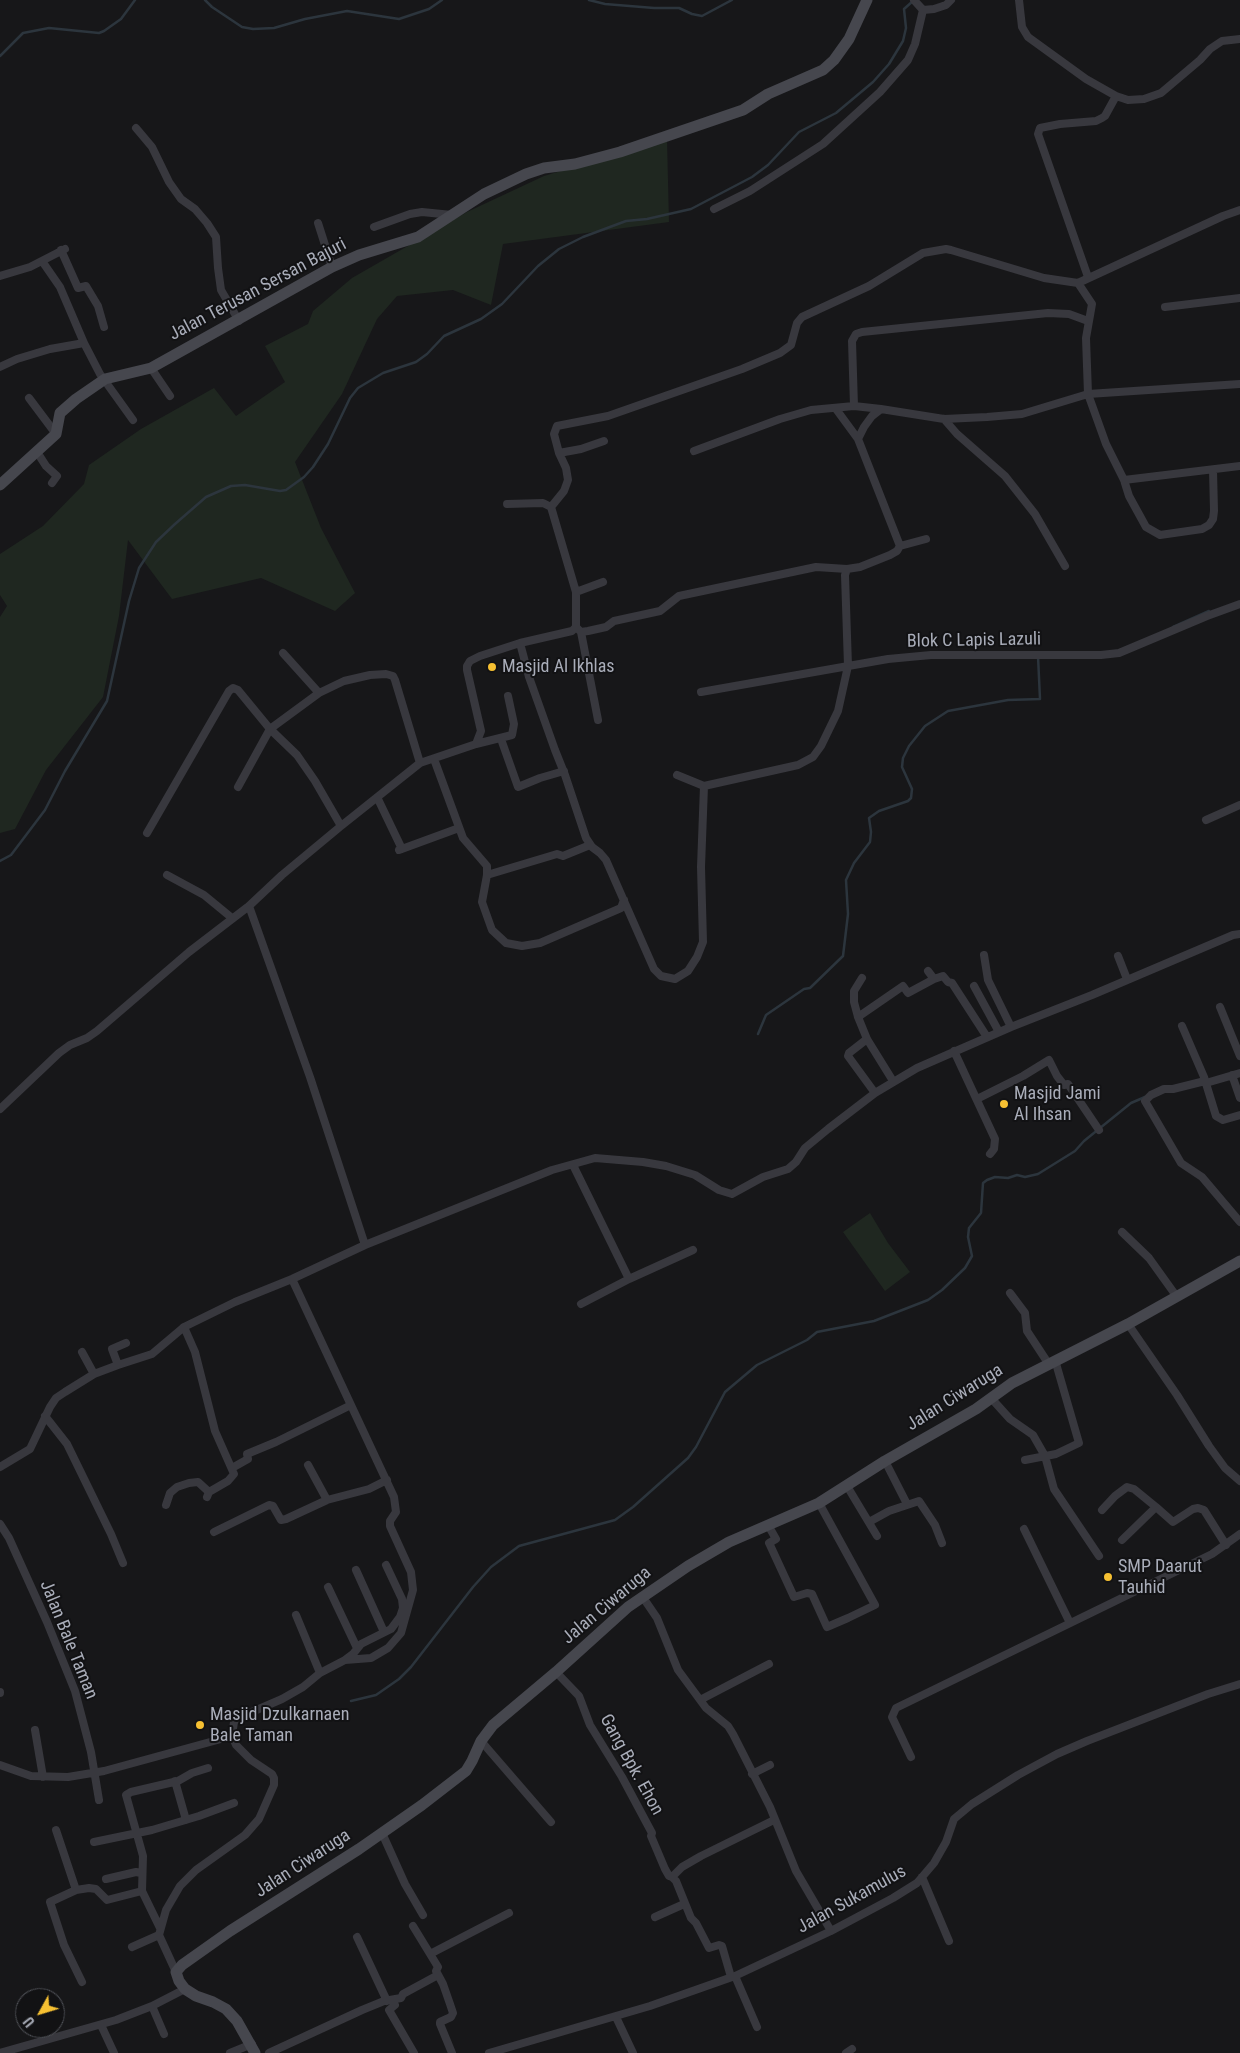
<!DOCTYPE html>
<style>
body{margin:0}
#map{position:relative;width:1240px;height:2053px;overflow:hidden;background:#171719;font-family:"Roboto Condensed",sans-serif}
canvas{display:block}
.north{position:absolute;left:15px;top:1988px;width:50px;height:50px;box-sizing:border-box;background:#121214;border:1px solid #4e5056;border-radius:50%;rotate:231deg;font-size:14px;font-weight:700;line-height:20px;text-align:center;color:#a9adb9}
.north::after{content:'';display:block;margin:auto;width:18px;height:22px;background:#f6c032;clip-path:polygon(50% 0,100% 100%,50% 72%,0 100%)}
</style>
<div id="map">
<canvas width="1240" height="2053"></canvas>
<div class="north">U</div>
</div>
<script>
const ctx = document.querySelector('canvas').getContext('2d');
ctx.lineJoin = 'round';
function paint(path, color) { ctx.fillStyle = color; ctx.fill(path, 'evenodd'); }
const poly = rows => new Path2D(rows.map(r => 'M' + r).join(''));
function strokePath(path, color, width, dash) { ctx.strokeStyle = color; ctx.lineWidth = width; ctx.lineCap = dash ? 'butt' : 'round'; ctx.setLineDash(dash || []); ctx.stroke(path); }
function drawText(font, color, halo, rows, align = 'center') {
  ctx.font = font + ' "Roboto Condensed",sans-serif'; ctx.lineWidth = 4; ctx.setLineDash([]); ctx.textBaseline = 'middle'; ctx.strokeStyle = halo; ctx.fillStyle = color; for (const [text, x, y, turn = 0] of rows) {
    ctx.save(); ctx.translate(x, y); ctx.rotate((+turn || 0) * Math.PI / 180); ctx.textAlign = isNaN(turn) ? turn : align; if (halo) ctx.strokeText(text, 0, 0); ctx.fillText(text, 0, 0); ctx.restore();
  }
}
paint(poly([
 [667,139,669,222,503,244,491,305,453,290,397,296,377,319,342,394,295,462,321,528,355,593,335,611,261,578,172,599,128,540,119,616,103,697,46,770,15,829,0,833,0,617,7,606,0,595,0,554,43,526,84,484,89,465,141,429,214,388,236,416,285,382,265,346,308,324,313,311,352,278,467,212,544,176],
 [870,1213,888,1243,910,1272,885,1291,843,1232]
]), '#1f2720');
strokePath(poly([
 [205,0,212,7,242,27,253,29,274,28,305,19,347,11,399,19,429,9,442,0],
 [589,0,605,4,654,8,679,8,692,14,702,16,732,0],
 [0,56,23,33,49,28,99,33,104,31,121,19,135,0],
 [1173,627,1209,611],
 [0,861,11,855,45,810,65,771,107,701,129,601,139,568,156,542,175,524,206,497,231,486,245,485,280,491,286,490,304,477,313,467,328,444,350,398,358,388,383,373,416,362,427,354,444,336,481,319,502,304,538,266,559,249,583,237,626,221,647,219,691,209,752,177,768,165,799,132,836,113,873,82,889,64,903,41,906,28,904,9,913,1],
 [758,1034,766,1015,804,989,810,988,843,956,848,914,846,880,854,863,870,842,871,832,869,818,879,811,908,801,911,798,912,789,902,767,903,758,909,746,925,726,948,711,1008,700,1040,699,1038,656],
 [351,1701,376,1695,399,1679,411,1667,473,1587,491,1567,519,1546,615,1520,633,1507,688,1458,696,1447,725,1392,757,1365,807,1340,817,1332,874,1321,928,1300,942,1290,965,1268,972,1256,968,1237,969,1228,981,1213,983,1183,987,1180,995,1177,1008,1178,1017,1175,1025,1177,1038,1174,1075,1151,1084,1141,1131,1103,1145,1097]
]), '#2c353d', 2.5);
strokePath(poly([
 [914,0,923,10,934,9,946,5,951,0],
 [1019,0,1022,27,1028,37,1086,79,1116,96,1128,100,1144,99,1161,93,1200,60,1210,49,1222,41,1240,39],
 [136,128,152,147,169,182,181,199,195,209,207,223,216,237,218,268,221,290,239,321],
 [714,209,750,191,823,144,880,92,908,60,915,44,923,10],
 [318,223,332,267],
 [374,227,410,214,422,212,452,215],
 [61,250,78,288,86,286,98,306,104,327],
 [42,261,60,287,84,343,100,374,133,420],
 [0,276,30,267,65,249],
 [1088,277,1038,134,1040,128,1060,124,1096,121,1102,118,1105,116,1116,96],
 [1078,283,1092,304,1086,338,1088,394,1106,444,1124,480,1129,496,1146,527,1160,535,1202,529,1209,525,1213,519,1214,511,1213,470],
 [1165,307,1240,298],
 [0,367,17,359,50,349,84,343],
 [151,368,170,396],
 [29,398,56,434],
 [854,406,852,341,856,334,862,332,1048,313,1069,314,1088,321],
 [836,409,858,439],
 [944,419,957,434,1005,476,1035,514,1065,566],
 [694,451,780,419,811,410,854,406,881,409],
 [37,452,46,466,57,476,52,483],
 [559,453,581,449,604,441],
 [1124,480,1240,466],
 [507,504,543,503,551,507],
 [900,546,858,439,864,427,872,416,881,409,944,419,987,417,1022,414,1088,394,1240,384],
 [576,592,603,582],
 [576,627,581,632,588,631,606,627,614,621,660,611,679,596,816,567,847,569],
 [581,632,598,720],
 [520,643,529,677,555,750,565,775,586,838,592,847,600,853,606,860,654,969,661,976,675,979,688,971,697,957,703,942,701,867,704,786,798,765,813,757,821,746,838,711,848,666,845,575,847,569,860,567,890,555,897,551,900,546,926,539],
 [283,653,319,693],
 [701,692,888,659,931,655,1101,655,1119,653,1207,616,1240,604],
 [501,739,518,787,540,778,564,771],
 [476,744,512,735,514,724,508,696],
 [434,759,463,838,487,866,487,875,482,902,492,930,506,943,522,946,540,943,621,908,624,900],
 [677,775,704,786],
 [238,787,270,729,319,693,344,681,370,675,386,674,393,676,395,680,420,763],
 [377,797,402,849],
 [1206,820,1240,805],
 [147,833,229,691,233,688,238,690,270,729,297,755,315,781,341,826],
 [399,850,459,828],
 [167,875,204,895,232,918],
 [487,875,557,854,563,856,590,845],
 [249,906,310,1077,365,1245],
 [984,955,988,980,1011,1027],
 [1118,956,1127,979],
 [928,971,934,979,943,976,948,982,952,983,987,1037],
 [862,978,854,991,854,1002,858,1017,867,1039,893,1081],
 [974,986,999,1032],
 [1220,1007,1240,1056],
 [858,1017,903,986,908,993,934,979],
 [1182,1026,1204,1077,1216,1116,1223,1120,1240,1115],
 [867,1039,849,1053,848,1056,875,1093],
 [954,1051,995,1139,994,1149,990,1154],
 [1232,1075,1240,1098],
 [1205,1081,1173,1089,1164,1089,1151,1095,1145,1101,1181,1163,1202,1177,1240,1222],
 [1206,1083,1240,1073],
 [977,1099,1023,1076,1049,1060,1057,1076,1064,1085,1068,1084,1099,1130],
 [0,1109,59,1053,70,1045,87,1038,97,1031,189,952,249,906,282,875,341,826,420,763,476,744,481,731,467,670,467,666,470,661,480,656,520,643,572,631,576,627,576,592,551,507,564,491,568,480,566,468,559,453,554,434,557,426,608,416,742,369,780,353,791,345,797,323,802,317,869,286,923,253,946,249,951,250,1044,278,1078,283,1223,216,1240,210],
 [573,1165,629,1279],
 [1122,1232,1149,1258,1177,1297],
 [1010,1293,1025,1313,1027,1331,1048,1363],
 [581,1304,629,1279,693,1250],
 [1128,1324,1177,1395,1209,1446,1225,1468,1240,1481],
 [184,1327,195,1352,215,1431,234,1474,228,1481,209,1492,207,1497],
 [82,1352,94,1374],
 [118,1365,112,1349,126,1343],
 [991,1398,1010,1419,1033,1435,1045,1456,1054,1489,1099,1556],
 [45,1416,67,1444,111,1534,123,1563],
 [1025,1460,1056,1454,1079,1443,1055,1360],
 [885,1461,907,1504],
 [308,1465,327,1500],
 [0,1467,30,1449,50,1407,56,1398,65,1392,94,1374,118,1365,152,1354,184,1327,235,1302,292,1279,365,1245,552,1170,595,1158,643,1162,666,1166,695,1175,719,1190,732,1194,763,1177,788,1169,796,1162,805,1148,828,1129,875,1093,917,1068,1011,1027,1092,995,1233,935,1240,934],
 [232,1468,248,1459,247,1454,276,1442,351,1405],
 [847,1486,877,1536],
 [166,1505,170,1493,177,1487,189,1483,198,1482,209,1492],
 [1156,1507,1173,1522,1193,1509,1198,1508,1204,1510,1226,1545],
 [1102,1510,1115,1496,1127,1487,1134,1489,1156,1507,1122,1540],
 [869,1522,889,1511,919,1501,935,1525,942,1543],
 [0,1524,9,1538,47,1622,75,1691,91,1752,99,1800],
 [768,1525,776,1539,769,1543,770,1545,794,1597,807,1593,812,1594,827,1627,848,1618,875,1605,819,1503],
 [1024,1529,1070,1623],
 [214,1532,269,1505,273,1506,281,1520,286,1519,327,1500,369,1489,387,1480],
 [356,1570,384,1632],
 [328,1587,357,1648],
 [642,1596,657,1618,678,1670,706,1708,728,1726,733,1734,770,1807,796,1871,831,1931],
 [296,1615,320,1673],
 [345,1660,353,1654,361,1644,391,1629,400,1617,403,1608,402,1599,386,1565],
 [556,1672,579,1696,590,1725,622,1777,652,1833,651,1836,665,1869,669,1876,672,1877],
 [0,1692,0,1693],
 [700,1700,769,1664],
 [35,1730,43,1777],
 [481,1741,551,1822],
 [911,1757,892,1717,896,1708,1212,1554,1240,1534],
 [0,1765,31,1776,68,1777,104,1771,232,1736],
 [752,1774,770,1765],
 [175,1781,186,1820],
 [56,1830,76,1890],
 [382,1833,405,1884,423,1915],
 [94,1842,152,1830,199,1816,234,1803],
 [922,1877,949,1941],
 [106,1879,136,1872,141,1873],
 [655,1917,684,1904],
 [413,1926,438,1967,436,1971,443,1984,450,2004,453,2013,451,2017,440,2022,440,2024,452,2053],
 [160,1928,142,1891,143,1856,126,1795,131,1792,178,1781,192,1773,208,1768],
 [357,1937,387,2001],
 [132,1947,159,1935],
 [430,1954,509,1913],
 [176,1972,159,1935,166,1910,180,1886,196,1870,245,1835,259,1819,274,1785,274,1778,272,1774,251,1760,236,1745,232,1736,234,1722,238,1718,282,1699,303,1687,320,1673,345,1660,371,1658,388,1648,401,1633,413,1590,411,1572,390,1526,390,1521,396,1512,394,1497,292,1279],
 [735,1976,757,2027],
 [731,1977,722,1946,719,1945,709,1948,696,1923,691,1918,676,1881,672,1877,682,1867,701,1856,774,1820],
 [82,1982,64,1945,50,1902,76,1890,89,1888,96,1889,107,1900,142,1891],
 [393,2001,395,2005,389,2010,414,2053],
 [152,2006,164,2034],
 [616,2017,633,2053],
 [101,2025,114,2053],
 [0,2053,116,2020,152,2006,185,1989],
 [230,2053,252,2044],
 [269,2053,362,2010,384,2001,401,1998,403,1994,438,1975],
 [489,2053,650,2006,735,1976,831,1931,893,1898,917,1883,934,1863,946,1842,954,1819,972,1804,1018,1775,1057,1754,1087,1741,1208,1694,1240,1684],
 [846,2053,852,2049]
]), '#38383e', 8);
strokePath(poly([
 [0,485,56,434,60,413,76,399,105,379,151,368,332,267,359,255,418,237,484,194,526,174,544,168,575,164,620,152,743,110,768,94,823,70,834,60,849,39,867,0],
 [255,2053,237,2021,226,2009,213,2002,196,1996,185,1989,179,1981,176,1972,182,1965,230,1931,359,1849,422,1805,466,1771,472,1761,481,1741,493,1725,556,1672,628,1607,688,1566,729,1542,819,1503,885,1461,976,1409,1012,1383,1128,1324,1240,1261]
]), '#46474e', 11);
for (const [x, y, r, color] of [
 [492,667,5,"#f6c032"],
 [1004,1104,5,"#f6c032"],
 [1108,1577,5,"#f6c032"],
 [200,1725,5,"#f6c032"]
]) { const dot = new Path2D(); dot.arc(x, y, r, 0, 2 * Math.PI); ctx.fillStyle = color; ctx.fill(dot); strokePath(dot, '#121214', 2); }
drawText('18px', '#a9adb9', '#121214', [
 ["Jalan Terusan Sersan Bajuri",258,290,-28],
 ["Blok C Lapis Lazuli",974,641,-1],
 ["Jalan Ciwaruga",955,1398,-32],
 ["Jalan Ciwaruga",607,1606,-40],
 ["Jalan Bale Taman",68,1640,68],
 ["Gang Bpk. Ehon",631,1765,61],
 ["Jalan Ciwaruga",303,1864,-33],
 ["Jalan Sukamulus",852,1900,-29]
]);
drawText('18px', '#a9adb9', '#121214', [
 ["Masjid Al Ikhlas",502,667],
 ["Masjid Jami",1014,1094],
 ["Al Ihsan",1014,1115],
 ["SMP Daarut",1118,1567],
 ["Tauhid",1118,1588],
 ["Masjid Dzulkarnaen",210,1715],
 ["Bale Taman",210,1736]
], 'left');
</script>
